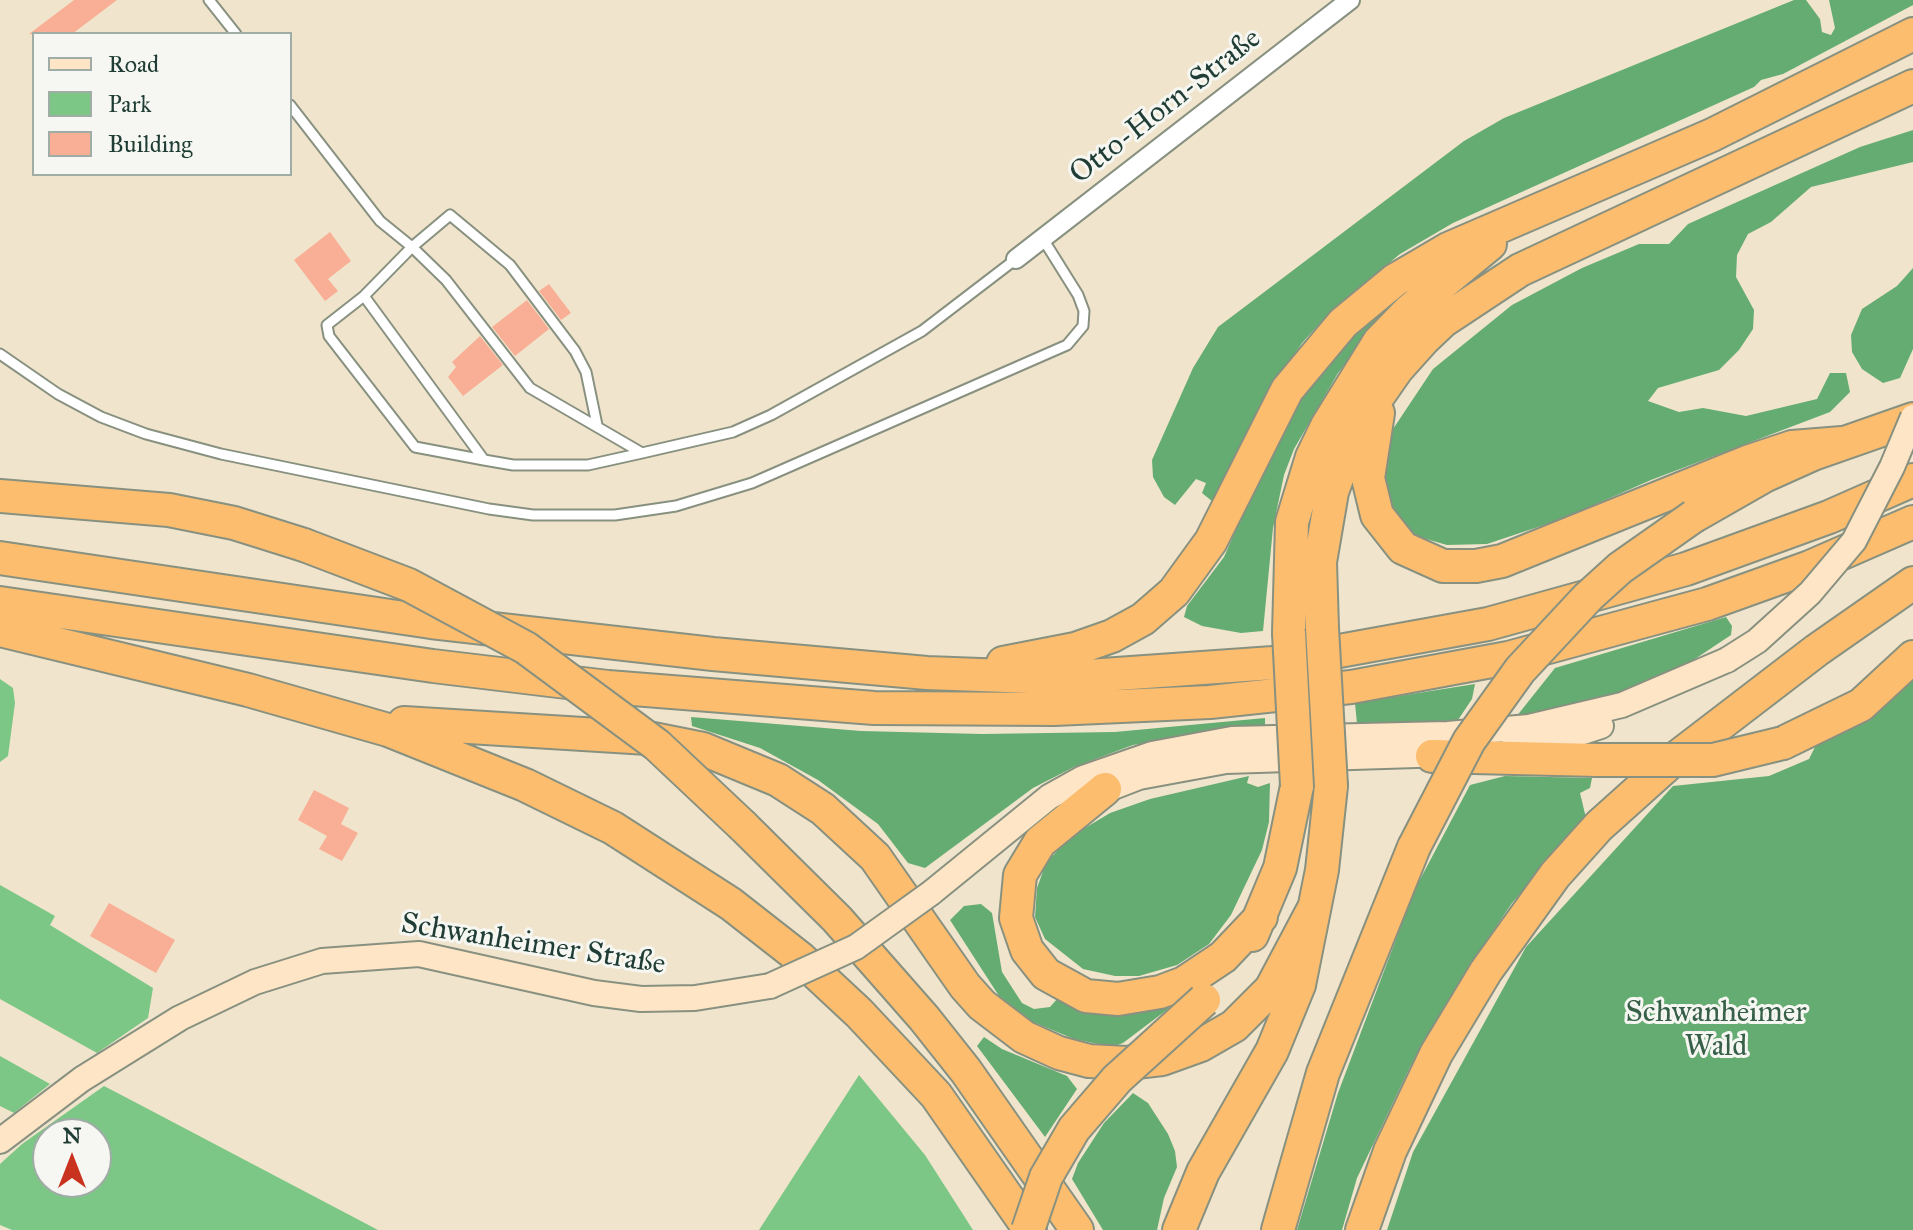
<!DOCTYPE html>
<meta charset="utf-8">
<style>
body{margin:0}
#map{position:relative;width:1913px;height:1230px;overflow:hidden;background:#f0e5cc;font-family:"IM FELL Great Primer",serif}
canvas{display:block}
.legend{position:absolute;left:32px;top:32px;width:260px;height:144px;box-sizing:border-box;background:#f6f6f2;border:2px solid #a0aca6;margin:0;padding:10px 14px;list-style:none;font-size:24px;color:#1f3d34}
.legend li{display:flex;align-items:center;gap:16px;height:40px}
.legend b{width:40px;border:2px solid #a0aca6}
.north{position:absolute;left:32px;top:1118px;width:80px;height:80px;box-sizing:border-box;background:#f6f6f2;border:2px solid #a0aca6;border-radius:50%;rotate:0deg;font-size:22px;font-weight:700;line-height:32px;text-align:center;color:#1f3d34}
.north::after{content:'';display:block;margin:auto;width:28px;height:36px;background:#c8321e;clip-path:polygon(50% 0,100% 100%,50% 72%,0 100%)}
</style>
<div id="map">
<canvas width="1913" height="1230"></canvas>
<ul class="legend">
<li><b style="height:10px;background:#fee5c5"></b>Road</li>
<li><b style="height:22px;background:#7cc785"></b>Park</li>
<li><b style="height:22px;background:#f8af95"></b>Building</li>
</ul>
<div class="north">N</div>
</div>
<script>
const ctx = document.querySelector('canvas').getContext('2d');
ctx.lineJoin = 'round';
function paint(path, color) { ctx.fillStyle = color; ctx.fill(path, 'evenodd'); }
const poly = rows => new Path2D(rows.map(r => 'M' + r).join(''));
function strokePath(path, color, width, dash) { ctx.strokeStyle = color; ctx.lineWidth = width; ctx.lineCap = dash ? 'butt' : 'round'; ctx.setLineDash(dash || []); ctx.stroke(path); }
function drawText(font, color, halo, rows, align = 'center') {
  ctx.font = font + ' "IM FELL Great Primer",serif'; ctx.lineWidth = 6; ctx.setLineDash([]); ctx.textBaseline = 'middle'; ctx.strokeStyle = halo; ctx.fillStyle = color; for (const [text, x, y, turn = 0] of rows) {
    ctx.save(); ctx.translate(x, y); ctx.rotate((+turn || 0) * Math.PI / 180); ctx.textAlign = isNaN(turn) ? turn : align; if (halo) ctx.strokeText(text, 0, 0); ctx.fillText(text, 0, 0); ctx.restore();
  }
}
paint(poly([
 [0,679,13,688,15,703,8,756,0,762],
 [0,885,55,916,50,925,153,988,148,1018,97,1053,0,999],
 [0,1056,50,1084,14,1113,0,1106],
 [859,1075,925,1155,973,1230,759,1230],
 [104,1086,129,1099,378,1230,12,1230,0,1225,0,1164,22,1144],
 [48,1134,96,1134,96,1182,48,1182]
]), '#7cc785');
paint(poly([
 [1794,0,1806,0,1820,19,1822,32,1831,35,1835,28,1829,0,1913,0,1913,5,1783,74,1761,80,1754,87,1453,223,1400,254,1331,311,1302,343,1258,410,1213,502,1202,493,1206,483,1196,479,1175,505,1164,497,1153,477,1152,460,1193,368,1218,327,1464,141,1504,118],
 [1913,130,1913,162,1811,187,1771,222,1748,234,1737,255,1736,277,1754,310,1753,329,1739,350,1719,370,1658,388,1648,401,1679,412,1703,408,1746,416,1817,399,1830,373,1846,373,1850,392,1830,412,1651,480,1562,519,1487,544,1447,545,1416,536,1398,517,1386,493,1383,465,1389,435,1433,369,1512,305,1582,268,1639,244,1669,244,1688,224,1860,147],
 [1913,268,1913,349,1900,378,1883,383,1862,369,1852,352,1851,335,1862,309,1897,286],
 [1388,306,1387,312,1338,373,1294,449,1284,475,1273,528,1263,631,1241,633,1202,626,1184,617,1187,606,1224,557,1274,443,1297,400,1332,356],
 [1726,617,1732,626,1731,635,1683,667,1628,692,1579,706,1516,717,1555,668],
 [1913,675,1913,1230,1387,1230,1413,1152,1526,947,1673,786,1769,776,1809,759,1818,741],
 [1475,684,1472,699,1456,723,1357,724,1355,703],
 [691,717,861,731,982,734,1115,732,1265,718,1265,727,1213,731,1133,745,1074,767,1033,788,925,868,908,863,878,824,818,780,760,748,692,726],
 [1249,776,1247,783,1258,787,1270,783,1269,822,1262,850,1231,915,1209,944,1177,965,1139,976,1115,976,1083,969,1045,939,1035,917,1037,888,1046,863,1070,837,1110,813,1150,799],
 [1505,776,1592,778,1590,788,1580,793,1586,818,1512,903,1465,973,1410,1067,1357,1178,1342,1230,1297,1230,1338,1093,1415,889,1470,785],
 [981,904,992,913,1002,972,1022,1003,1034,1009,1050,1007,1057,999,1076,1005,1166,1002,1168,1009,1123,1043,1112,1047,1074,1039,1033,1022,999,996,950,920,964,906],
 [984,1037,1002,1049,1067,1076,1077,1089,1045,1137,977,1046],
 [1133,1093,1148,1103,1168,1134,1175,1151,1177,1167,1164,1198,1157,1230,1103,1230,1072,1179,1078,1163,1104,1123]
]), '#65ac72');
paint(poly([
 [74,0,117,0,72,34,29,34],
 [330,232,351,261,328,279,338,291,325,301,294,260],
 [549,284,571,313,561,320,539,291],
 [527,300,549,329,515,356,492,327],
 [480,336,503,365,463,396,448,377,456,367,452,362],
 [314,790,349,808,341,824,358,833,342,861,319,849,327,836,298,820],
 [109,903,175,940,156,973,90,936]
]), '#f8af95');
const lane = poly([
 [209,0,236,34],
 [290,105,380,221,412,247,450,215,510,265,575,351,586,372,597,425],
 [364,296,327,325,329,336,415,447,484,460],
 [0,354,58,394,101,417,146,434,221,454,489,509,533,515,615,515,676,506,752,483,1067,345,1083,326,1084,311,1078,295,1043,239],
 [642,453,530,388,446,280,412,247,364,296,484,460,513,465,588,465,642,453,733,432,771,415,922,331,1016,259]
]);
const street = poly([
 [1016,259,1350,0]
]);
const secondary = poly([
 [1513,748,1564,738,1601,726],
 [1090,796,1139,777,1226,761,1448,754],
 [931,893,1049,797,1083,778,1152,754,1232,739,1448,734,1529,727,1622,705,1727,660],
 [0,1141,82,1079,180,1018,255,982,322,961,419,954,594,993,641,999,695,998,770,986]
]);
const highway = poly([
 [1378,413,1368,478,1377,515,1403,548,1443,566,1476,566,1502,561,1747,462,1792,447,1842,443],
 [0,496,169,510,234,523,304,545],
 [1694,516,1764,476,1813,454,1913,419],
 [0,558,431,622,713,654,927,673,1060,678,1273,663,1488,624,1686,569,1829,517,1913,480],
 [0,603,433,666,608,687,874,708,1054,709,1210,702,1351,687,1508,658,1707,604,1810,567,1913,522],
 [1322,628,1320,562,1332,492,1347,450,1365,415,1397,369,1423,340,1443,321,1520,270,1913,86],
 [0,630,248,690,388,730,525,785,613,828,731,904,800,958,859,1013,936,1095,1030,1230],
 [1289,633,1292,522,1312,457,1327,426,1379,342,1410,310,1490,244],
 [1003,663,1075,649,1112,636,1143,619,1174,592,1211,541,1287,390,1343,323,1395,280,1448,249,1712,135,1913,34],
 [404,723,648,738,703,749,778,780,823,809,875,857,965,986,982,1005,1024,1037,1059,1053,1089,1061,1127,1063,1162,1059,1201,1045,1234,1026,1271,989,1314,908],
 [1783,743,1861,705,1913,657],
 [1432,756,1597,760],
 [1105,789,1040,842,1020,875,1016,918,1027,950,1046,974,1086,996,1118,999,1160,992,1184,983,1223,957,1261,917],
 [743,826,837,919,924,1018,966,1071,1077,1230],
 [1252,935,1280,868,1297,786],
 [1179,1230,1203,1172,1272,1051,1299,985,1322,870,1331,786],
 [1278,1230,1323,1073,1414,847],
 [1362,1230,1390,1151,1436,1054,1486,971,1555,875,1599,826,1667,765,1817,650,1913,583]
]);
strokePath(lane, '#889180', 13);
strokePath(street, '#889180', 22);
strokePath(secondary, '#889180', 28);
strokePath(highway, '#889180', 36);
strokePath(lane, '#fff', 9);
strokePath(street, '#fff', 18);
strokePath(secondary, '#fee5c5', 24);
strokePath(highway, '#fcbd6f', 32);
const secondaryBridge = poly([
 [1727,660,1757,641,1810,593,1854,541,1892,467,1913,417],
 [770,986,856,947,931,893]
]);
const highwayBridge = poly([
 [304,545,409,585,526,648,657,745,743,826],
 [1322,628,1331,786],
 [1289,633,1297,786],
 [1597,760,1713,760,1783,743],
 [1414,847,1469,741,1520,670,1588,597,1620,568,1694,516],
 [1028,1230,1046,1177,1074,1129,1117,1079,1204,1000]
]);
strokePath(secondaryBridge, '#889180', 28, []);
strokePath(highwayBridge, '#889180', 36, []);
strokePath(secondaryBridge, '#fee5c5', 24);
strokePath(highwayBridge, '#fcbd6f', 32);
drawText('30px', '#1f3d34', '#f6f6f2', [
 ["Otto-Horn-Straße",1166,107,-38],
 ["Schwanheimer Straße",533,945,9]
]);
drawText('30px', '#366048', '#f6f6f2', [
 ["Schwanheimer",1716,1014],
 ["Wald",1716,1048]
]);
</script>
